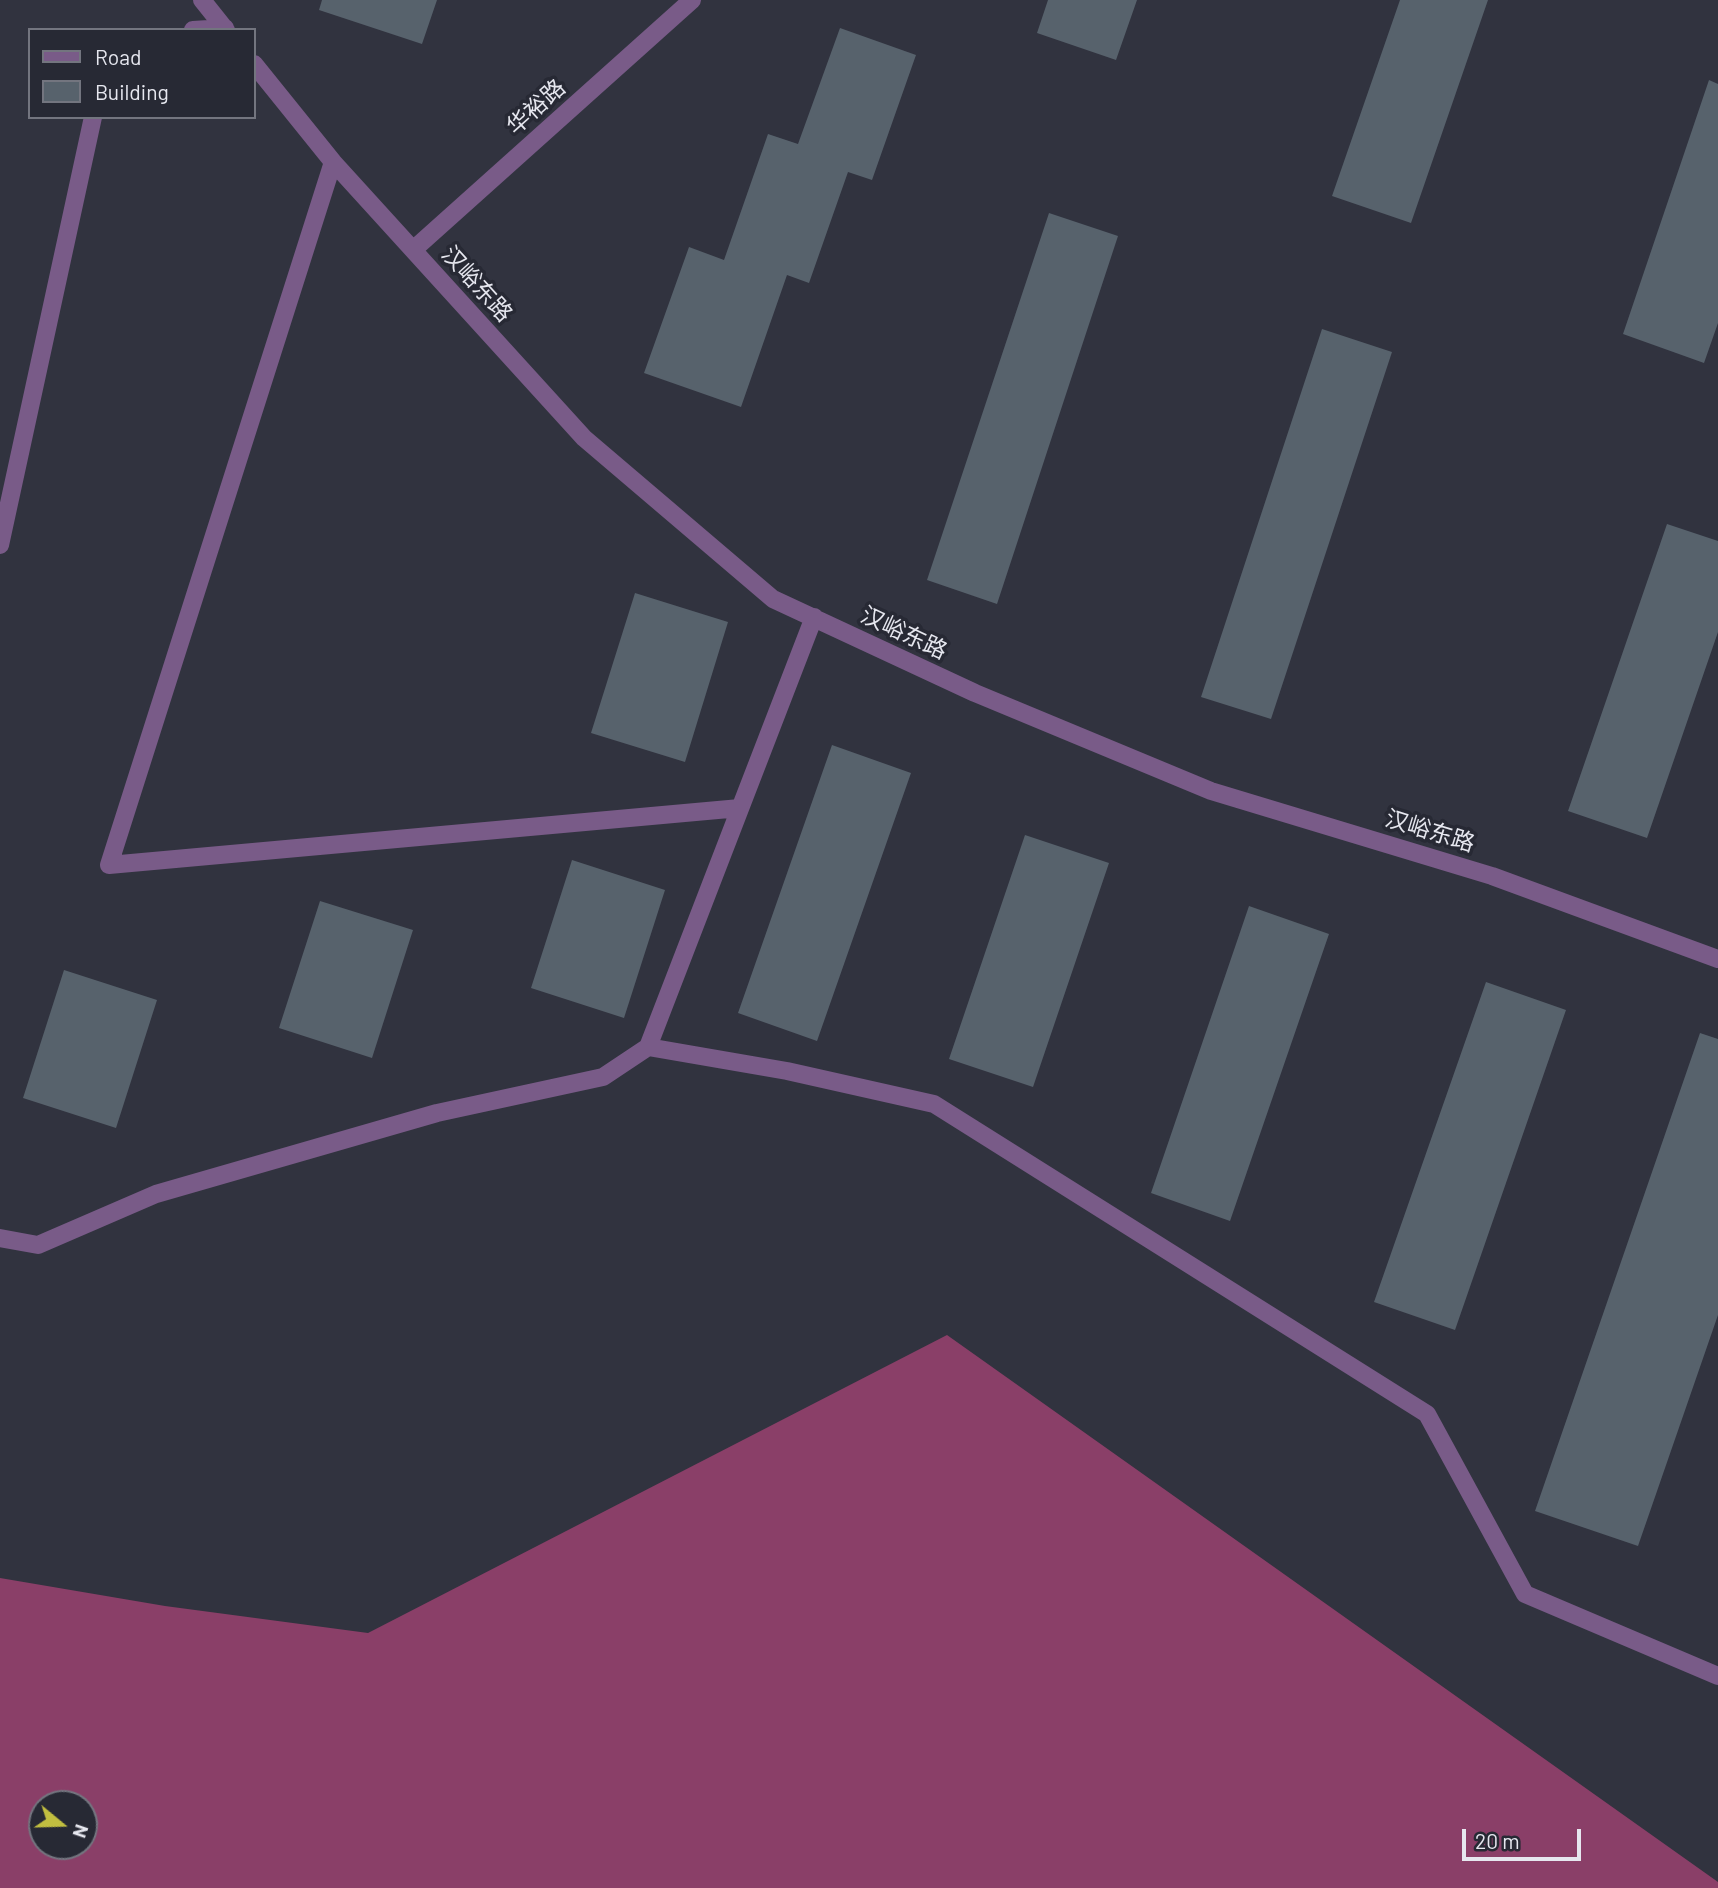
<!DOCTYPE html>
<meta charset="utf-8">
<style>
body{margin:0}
#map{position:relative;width:1718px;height:1888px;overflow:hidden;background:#31333f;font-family:Barlow,sans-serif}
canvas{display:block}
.legend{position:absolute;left:28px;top:28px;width:228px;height:91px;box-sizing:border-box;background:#272934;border:2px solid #73757f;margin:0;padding:9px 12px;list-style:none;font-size:21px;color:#e6e7ef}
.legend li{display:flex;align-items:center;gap:14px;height:35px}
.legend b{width:35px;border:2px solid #73757f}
.north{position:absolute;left:28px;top:1790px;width:70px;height:70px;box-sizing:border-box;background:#272934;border:2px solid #73757f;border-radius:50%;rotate:109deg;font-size:19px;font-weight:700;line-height:28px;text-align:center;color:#e6e7ef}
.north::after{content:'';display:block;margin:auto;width:24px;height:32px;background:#c1be40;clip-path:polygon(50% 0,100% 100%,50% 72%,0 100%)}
.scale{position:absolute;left:1462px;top:1829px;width:119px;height:32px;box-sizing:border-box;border:4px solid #e6e7ef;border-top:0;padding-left:9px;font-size:21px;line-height:24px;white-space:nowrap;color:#e6e7ef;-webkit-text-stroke:5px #272934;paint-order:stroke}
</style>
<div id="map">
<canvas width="1718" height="1888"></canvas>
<ul class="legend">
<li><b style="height:9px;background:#795b88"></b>Road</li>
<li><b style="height:19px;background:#57626c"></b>Building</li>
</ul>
<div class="north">N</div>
<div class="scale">20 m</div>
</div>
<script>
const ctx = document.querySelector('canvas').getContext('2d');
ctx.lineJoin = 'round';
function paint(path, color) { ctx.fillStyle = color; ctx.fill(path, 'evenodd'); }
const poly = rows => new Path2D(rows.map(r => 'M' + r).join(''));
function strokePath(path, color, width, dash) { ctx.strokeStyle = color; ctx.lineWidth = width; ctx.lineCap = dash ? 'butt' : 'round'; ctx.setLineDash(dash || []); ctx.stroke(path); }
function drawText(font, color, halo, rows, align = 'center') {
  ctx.font = font + ' Barlow,"Noto Sans SC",sans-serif'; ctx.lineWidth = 7; ctx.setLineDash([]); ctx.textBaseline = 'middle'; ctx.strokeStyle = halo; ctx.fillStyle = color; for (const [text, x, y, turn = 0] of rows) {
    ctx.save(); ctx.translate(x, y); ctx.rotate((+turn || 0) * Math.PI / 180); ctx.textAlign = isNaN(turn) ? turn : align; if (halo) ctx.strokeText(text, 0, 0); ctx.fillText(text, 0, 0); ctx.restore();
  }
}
paint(poly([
 [947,1335,1718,1882,1718,1888,0,1888,0,1578,165,1606,368,1633],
 [84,1804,84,1846,42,1846,42,1804]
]), '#8a3f68');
paint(poly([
 [322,0,437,0,422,44,319,10],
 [1048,0,1137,0,1116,60,1037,33],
 [1400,0,1488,0,1411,223,1332,196],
 [840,28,916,55,872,180,848,172,809,283,787,275,741,407,644,373,689,247,724,260,768,134,798,144],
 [1709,80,1718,84,1718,323,1704,363,1623,334],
 [1049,213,1118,236,997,604,927,580],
 [1322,329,1392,352,1271,719,1201,697],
 [1667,524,1718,541,1718,632,1647,838,1568,811],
 [635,593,728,622,685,762,591,733],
 [832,745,911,773,817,1041,738,1013],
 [1025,835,1109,863,1033,1087,949,1059],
 [572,860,665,890,624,1018,531,988],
 [320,901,413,930,372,1058,279,1028],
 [1249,906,1329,934,1230,1221,1151,1193],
 [64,970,157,1000,116,1128,23,1098],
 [1486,982,1566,1010,1455,1330,1374,1302],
 [1700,1033,1718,1039,1718,1315,1638,1546,1535,1511]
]), '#57626c');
strokePath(poly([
 [202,0,226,30],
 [193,30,225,28],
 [254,64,333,162,584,438,773,599,975,693,1211,791,1492,876,1718,959],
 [333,162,109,865,740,808],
 [413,250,692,0],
 [0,545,93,117],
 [648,1047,787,1071,934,1104,1427,1414,1525,1594,1718,1676],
 [0,1238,38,1245,156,1194,437,1113,603,1077,648,1047,814,617]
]), '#795b88', 18);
drawText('23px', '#e6e7ef', '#272934', [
 ["华裕路",536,107,-42],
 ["汉峪东路",477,284,48],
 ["汉峪东路",904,633,25],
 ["汉峪东路",1430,831,17]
]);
</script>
